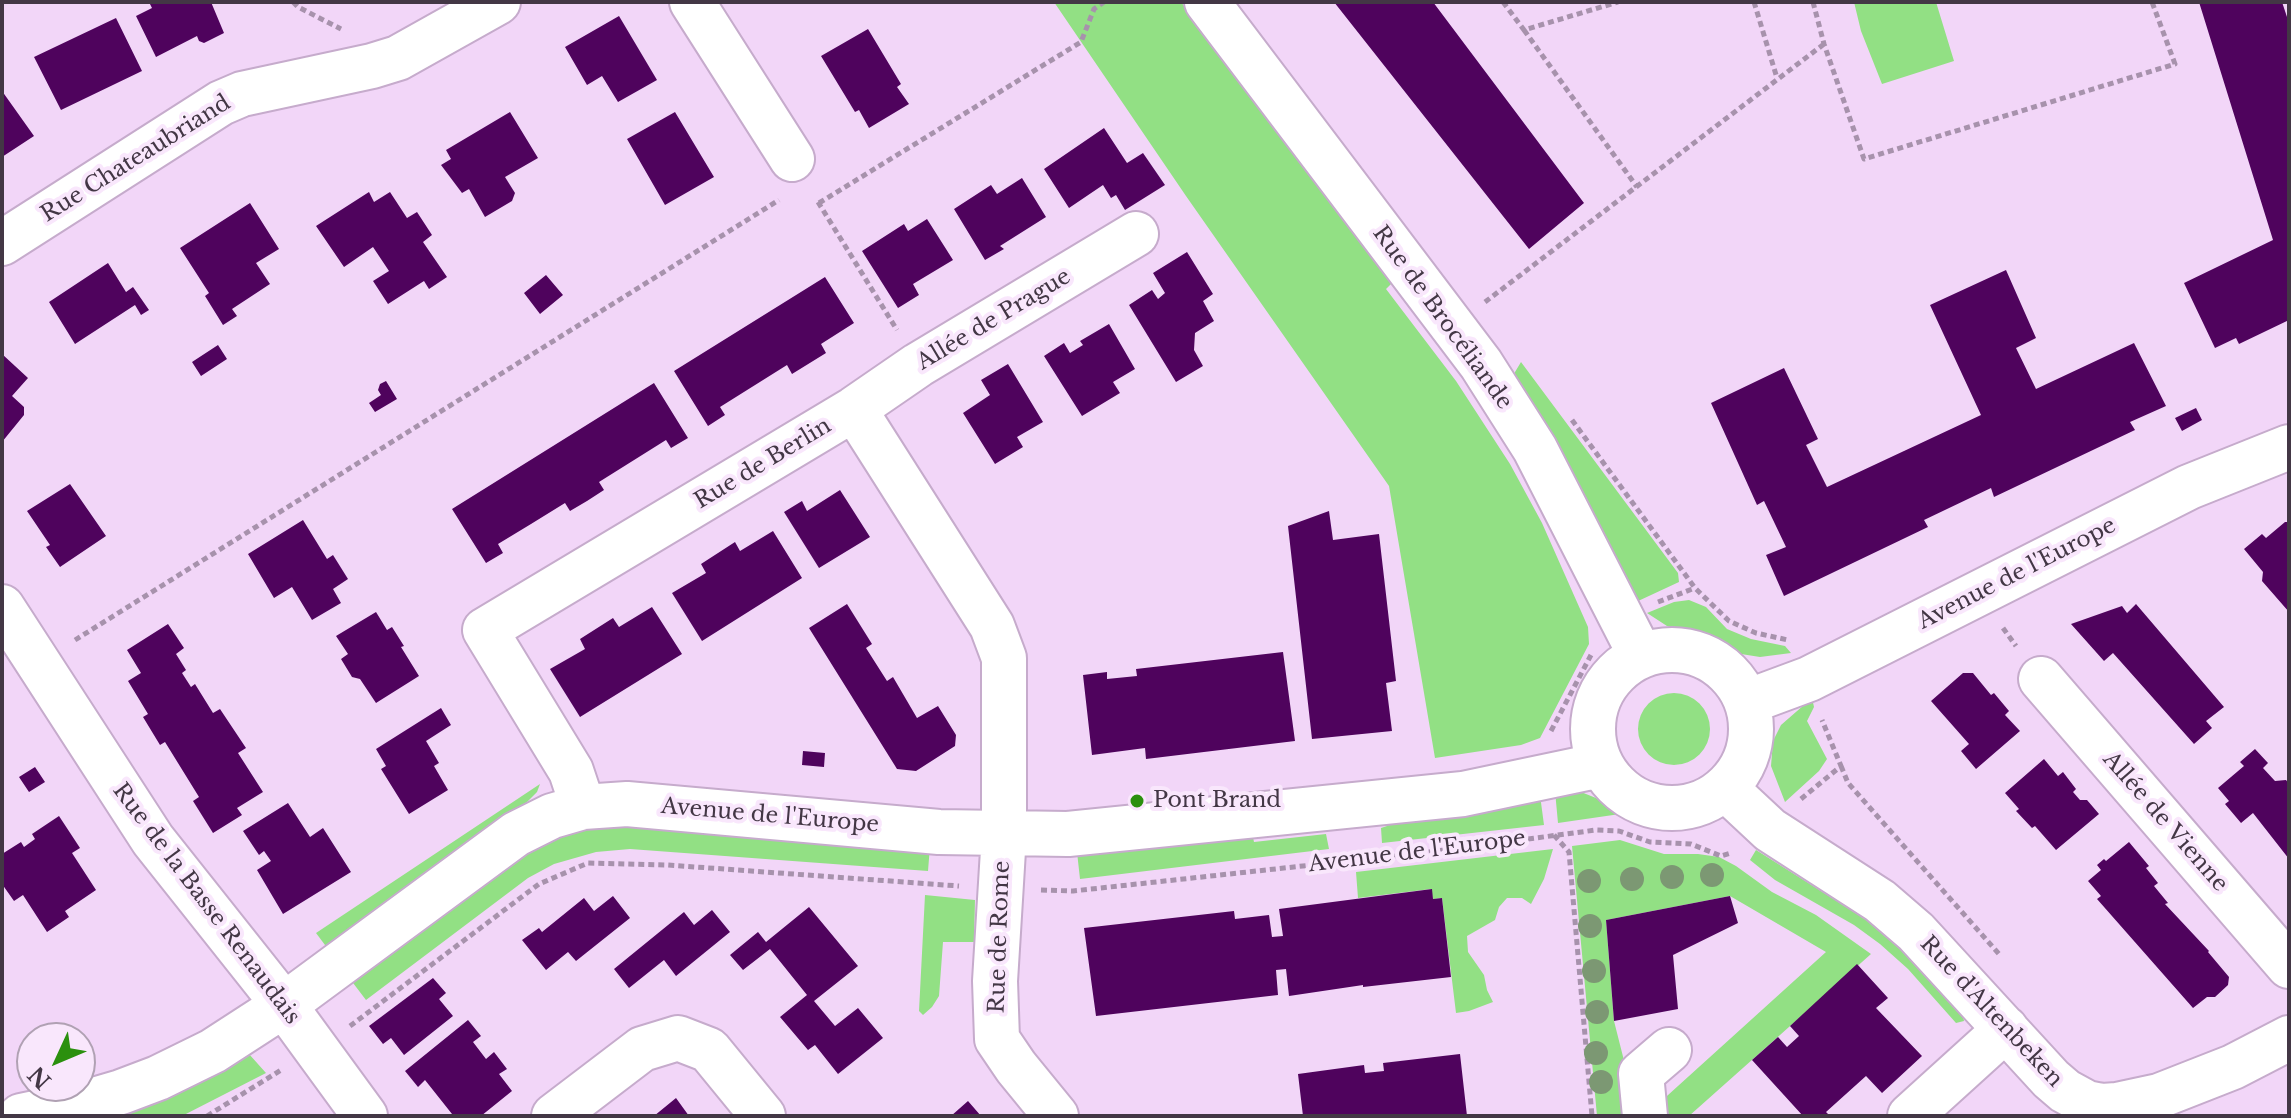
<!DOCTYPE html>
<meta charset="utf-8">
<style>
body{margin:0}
#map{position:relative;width:2291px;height:1118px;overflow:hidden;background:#f2d6f8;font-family:"Libre Baskerville",serif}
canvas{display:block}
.frame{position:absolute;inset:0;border:4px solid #433745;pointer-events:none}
.north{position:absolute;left:16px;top:1022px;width:80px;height:80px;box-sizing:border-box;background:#f9e7fc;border:2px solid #b0a1b3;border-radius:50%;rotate:226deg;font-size:22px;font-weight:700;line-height:32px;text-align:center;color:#433745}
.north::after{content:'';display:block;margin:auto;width:28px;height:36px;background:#2b900e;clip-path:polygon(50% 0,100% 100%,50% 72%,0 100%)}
</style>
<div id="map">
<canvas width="2291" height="1118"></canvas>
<div class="frame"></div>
<div class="north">N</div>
</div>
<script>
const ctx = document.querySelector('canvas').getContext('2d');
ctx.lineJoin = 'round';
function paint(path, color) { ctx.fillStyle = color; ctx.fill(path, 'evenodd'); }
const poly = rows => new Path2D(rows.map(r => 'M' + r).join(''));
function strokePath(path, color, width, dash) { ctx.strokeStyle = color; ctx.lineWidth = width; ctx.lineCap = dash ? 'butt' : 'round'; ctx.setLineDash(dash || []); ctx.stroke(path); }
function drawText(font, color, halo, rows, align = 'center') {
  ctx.font = font + ' "Libre Baskerville",serif'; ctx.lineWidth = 8; ctx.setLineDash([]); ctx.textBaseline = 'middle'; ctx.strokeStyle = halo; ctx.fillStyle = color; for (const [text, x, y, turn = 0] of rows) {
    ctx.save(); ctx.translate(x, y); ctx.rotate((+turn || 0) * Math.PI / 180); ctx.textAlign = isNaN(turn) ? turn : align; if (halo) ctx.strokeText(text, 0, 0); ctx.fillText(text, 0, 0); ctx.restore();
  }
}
paint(poly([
 [1054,2,1181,2,1393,282,1386,289,1456,381,1510,464,1542,523,1588,627,1589,644,1540,738,1521,745,1435,758,1389,486,1186,196],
 [1854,2,1936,2,1954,61,1882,84,1861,31],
 [1521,362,1678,573,1679,582,1636,602,1515,381,1515,372],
 [1689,600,1706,607,1727,629,1751,639,1785,646,1791,653,1760,657,1741,654,1714,639,1667,626,1647,613,1674,602],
 '1638 729a36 36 0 1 1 72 0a36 36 0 1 1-72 0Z',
 [1812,698,1814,707,1807,721,1827,759,1819,771,1785,802,1771,766,1773,741,1781,725],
 [540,784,537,792,523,806,328,949,316,933],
 [1555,791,1581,792,1596,798,1620,814,1558,823],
 [1540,795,1544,825,1382,843,1381,828,1387,826,1387,817],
 [611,824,930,846,928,871,630,849,596,852,554,864,528,878,366,1000,350,979,503,865,564,833],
 [1252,833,1254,842,1326,834,1329,849,1080,879,1077,852],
 [1620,840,1664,854,1698,854,1719,857,1736,866,1772,892,1816,915,1871,954,1689,1116,1660,1116,1657,1105,1826,952,1730,896,1606,920,1614,1021,1638,1116,1597,1116,1572,846],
 [1553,849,1544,879,1531,904,1522,898,1507,898,1499,907,1495,920,1467,936,1468,952,1484,975,1487,990,1493,1002,1469,1011,1456,1013,1442,898,1433,899,1431,889,1358,898,1356,872],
 [1756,850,1891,935,1962,1011,1964,1021,1956,1023,1908,969,1880,944,1854,925,1775,880,1750,860],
 [925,895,975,900,974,942,943,942,939,996,932,1007,923,1015,919,1011],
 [249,1054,266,1073,182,1116,107,1116,206,1076]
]), '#92e084');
paint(poly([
 [149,2,211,2,224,33,204,43,199,41,197,36,156,57,136,16,152,8],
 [1334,2,1433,2,1584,203,1529,249],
 [2199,2,2282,2,2289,23,2289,320,2239,344,2236,338,2215,348,2184,283,2273,240],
 [619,16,657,80,618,102,602,76,587,85,565,47],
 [116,18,142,71,61,110,34,57],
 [868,29,901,84,897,87,909,104,869,128,859,110,855,112,821,56],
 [2,91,34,136,2,157],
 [510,112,538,158,505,177,515,193,512,201,485,217,469,189,462,193,441,165,451,159,446,150],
 [675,112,714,177,665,205,627,139],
 [1104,128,1127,163,1143,153,1165,185,1125,210,1116,195,1111,198,1103,185,1069,208,1044,169],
 [1022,178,1046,217,1000,246,1004,249,985,260,954,209,991,185,997,194],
 [369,192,374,202,390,192,407,218,417,212,432,235,423,242,447,277,429,289,424,281,388,304,373,281,389,271,373,247,344,267,316,226],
 [250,203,279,249,256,263,270,284,232,309,237,316,223,325,205,296,209,293,180,248],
 [927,219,953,260,913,284,919,295,898,308,862,251,904,224,908,231],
 [1187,252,1213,294,1203,301,1214,321,1195,333,1194,350,1203,366,1176,382,1129,305,1152,290,1158,299,1165,293,1153,273],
 [108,263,126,292,133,287,149,310,141,315,135,305,75,344,49,302],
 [2006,270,2036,338,2016,348,2036,389,2134,343,2166,406,2130,422,2135,430,1994,497,1991,488,1924,520,1928,527,1784,596,1766,555,1786,547,1764,501,1757,505,1711,403,1784,368,1818,439,1806,445,1827,487,1981,415,1930,305],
 [546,275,563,295,540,314,524,293],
 [825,277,854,323,821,344,826,353,792,374,787,365,720,407,725,415,708,426,674,371],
 [1109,324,1135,369,1113,382,1120,393,1082,416,1044,356,1064,343,1070,353,1083,345,1080,341],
 [218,345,227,359,201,376,192,362],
 [2,354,28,378,12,396,24,407,24,415,2,442],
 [1008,364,1043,422,1017,437,1023,447,995,464,963,413,990,395,981,380],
 [386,381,397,399,375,412,369,403,381,395,378,390,380,384],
 [654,383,688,438,671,448,666,440,599,482,604,490,587,501,570,511,565,503,531,524,498,544,503,553,486,563,452,509],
 [2196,408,2202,420,2182,431,2175,418],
 [70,484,106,536,60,567,46,547,50,545,27,511],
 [840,490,870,537,819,568,784,512,802,501,807,511],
 [1329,511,1333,540,1379,534,1396,681,1386,683,1392,731,1312,739,1288,526],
 [303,520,327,559,333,555,348,579,333,589,341,603,312,620,292,587,274,598,248,554],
 [2285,522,2289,522,2289,612,2262,581,2263,572,2244,549,2262,534,2266,538],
 [773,531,802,578,702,641,672,593,706,573,701,564,735,542,740,551],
 [847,604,872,644,866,648,887,681,893,677,917,718,938,706,956,735,955,746,916,771,897,769,809,628],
 [2136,604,2224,707,2206,721,2212,728,2194,744,2113,653,2104,661,2071,624,2122,606,2127,613],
 [652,607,682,654,580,717,550,669,585,649,580,639,613,618,619,627],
 [376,612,387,630,392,627,404,646,401,647,419,676,376,703,360,679,352,677,341,659,348,654,336,636],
 [168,624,184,648,176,654,186,670,182,673,191,687,195,684,213,713,220,709,246,748,238,753,263,792,237,808,242,815,213,833,193,801,199,797,165,742,160,745,143,717,148,714,128,681,141,673,127,650],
 [1283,652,1295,741,1146,759,1145,748,1092,755,1083,675,1107,672,1107,679,1137,676,1136,669],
 [1963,673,1973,673,1991,695,1994,693,2009,711,2005,715,2020,731,1976,769,1961,751,1969,744,1931,701],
 [441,708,451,725,426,741,439,763,434,766,448,790,409,814,381,769,386,766,376,749],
 [2255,749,2268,763,2263,768,2275,781,2286,780,2289,784,2289,859,2253,813,2241,823,2225,804,2229,801,2218,788,2244,766,2240,762],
 [803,751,825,753,824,767,802,765],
 [2044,759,2058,776,2063,772,2076,789,2073,792,2080,800,2087,800,2099,814,2056,850,2035,826,2032,828,2016,811,2019,809,2005,793],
 [35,767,45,782,29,792,19,777],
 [288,803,310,837,323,828,351,872,283,914,257,870,271,861,264,851,259,855,243,831],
 [59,816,80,848,72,853,96,890,65,911,69,917,47,932,23,895,14,901,2,884,2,854,21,842,24,847,35,839,32,834],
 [2129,842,2149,866,2146,868,2158,883,2154,886,2168,903,2165,904,2209,951,2208,952,2229,977,2228,985,2215,997,2207,997,2193,1008,2097,899,2101,896,2088,881,2101,870,2097,865,2104,859,2106,861],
 [1432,889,1433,899,1442,898,1451,977,1363,987,1363,985,1289,996,1286,969,1276,970,1278,995,1096,1016,1084,928,1234,911,1235,919,1269,915,1272,937,1283,936,1279,909],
 [613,896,630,918,576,961,568,952,546,970,522,940,539,928,542,932,584,898,594,911],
 [1730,896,1738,923,1673,955,1678,1009,1614,1021,1606,920],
 [809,907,858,966,814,1001,835,1026,858,1008,883,1038,838,1074,815,1045,808,1050,780,1017,807,995,770,949,743,970,730,955,758,932,766,942],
 [712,910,730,932,676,976,664,960,629,988,614,969,684,912,694,925],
 [1857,964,1888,998,1876,1008,1922,1056,1882,1093,1866,1076,1826,1112,1830,1116,1803,1116,1752,1060,1778,1037,1787,1047,1799,1036,1790,1026],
 [433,978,446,993,439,999,453,1016,404,1055,391,1038,383,1044,369,1026],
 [468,1020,481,1036,473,1042,486,1059,494,1052,507,1069,499,1074,512,1091,481,1116,450,1116,452,1114,425,1080,418,1087,405,1071],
 [1460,1054,1467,1116,1303,1116,1298,1074,1364,1065,1365,1073,1384,1071,1383,1063],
 [676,1098,689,1116,654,1116],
 [968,1101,981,1116,951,1116]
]), '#4f035d');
const minor = poly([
 [692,2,792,159],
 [1207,2,1481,364,1535,449,1641,656],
 [2,243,221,103,242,94,372,66,398,58,498,2],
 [854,409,992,626,1004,658,1004,834,995,981,997,1039,1016,1067,1056,1116],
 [2,607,153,840,284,1005,365,1116],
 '1593 729a79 79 0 1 1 158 0a79 79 0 1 1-158 0Z',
 [2041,679,2289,966],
 [1747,702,1809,679,2189,487,2289,447],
 [1725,788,1770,830,1880,901,1916,932,2051,1079,2065,1091,2087,1103,2102,1106,2117,1105,2159,1096,2233,1067,2289,1038],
 [583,807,571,771,485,630,854,409,918,365,1136,234],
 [21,1116,87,1102,121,1092,158,1078,213,1051,284,1005,516,834,552,816,583,807,627,804,939,832,1068,834,1463,794,1601,765],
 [554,1116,642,1049,678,1038,709,1050,763,1116],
 [1645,1116,1641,1074,1669,1050],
 [1910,1116,2006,1029]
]);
strokePath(minor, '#c6abcc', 48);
strokePath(poly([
 [293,2,298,7,341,29],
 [1503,2,1524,30,1618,2],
 [1754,2,1777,78],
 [1813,2,1824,44,1864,159,2175,64,2152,2],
 [1524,30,1637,187],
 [818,202,897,330],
 [819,203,1081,42,1094,9,1104,2],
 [1485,302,1824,44],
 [1572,420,1695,588,1729,621,1756,633,1788,640],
 [1658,602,1695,588],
 [2003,628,2016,646],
 [75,640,779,200],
 [1551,731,1591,655],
 [1841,766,1848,783,1999,954],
 [1801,799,1841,766,1822,720],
 [1554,835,1569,852,1592,1116],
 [1041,890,1073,891,1422,853,1596,830,1619,831,1650,842,1691,844,1721,856,1731,853],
 [350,1026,539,884,588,863,668,865,959,886],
 [207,1116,281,1070]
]), '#a792ac', 5, [6, 4]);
strokePath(minor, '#fff', 44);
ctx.fillStyle = '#7c9873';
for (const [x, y] of [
 [1712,875],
 [1672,877],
 [1632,879],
 [1589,881],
 [1590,926],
 [1594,971],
 [1597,1012],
 [1596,1053],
 [1601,1082]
]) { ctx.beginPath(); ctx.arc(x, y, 12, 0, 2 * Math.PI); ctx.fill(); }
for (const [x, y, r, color] of [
 [1137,801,8,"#2b900e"]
]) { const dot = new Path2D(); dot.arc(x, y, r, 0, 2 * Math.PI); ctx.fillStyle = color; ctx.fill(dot); strokePath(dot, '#f9e7fc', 3); }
drawText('22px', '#433745', '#f9e7fc', [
 ["Rue Chateaubriand",136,159,-32],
 ["Rue de Brocéliande",1442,318,54],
 ["Allée de Prague",994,320,-31],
 ["Rue de Berlin",763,464,-31],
 ["Avenue de l'Europe",2017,574,-27],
 ["Avenue de l'Europe",770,816,5],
 ["Allée de Vienne",2165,822,49],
 ["Avenue de l'Europe",1417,852,-7],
 ["Rue de la Basse Renaudais",206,904,53],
 ["Rue de Rome",1000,937,-88],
 ["Rue d'Altenbeken",1991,1012,47]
]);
drawText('22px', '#433745', '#f9e7fc', [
 ["Pont Brand",1153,801]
], 'left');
</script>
